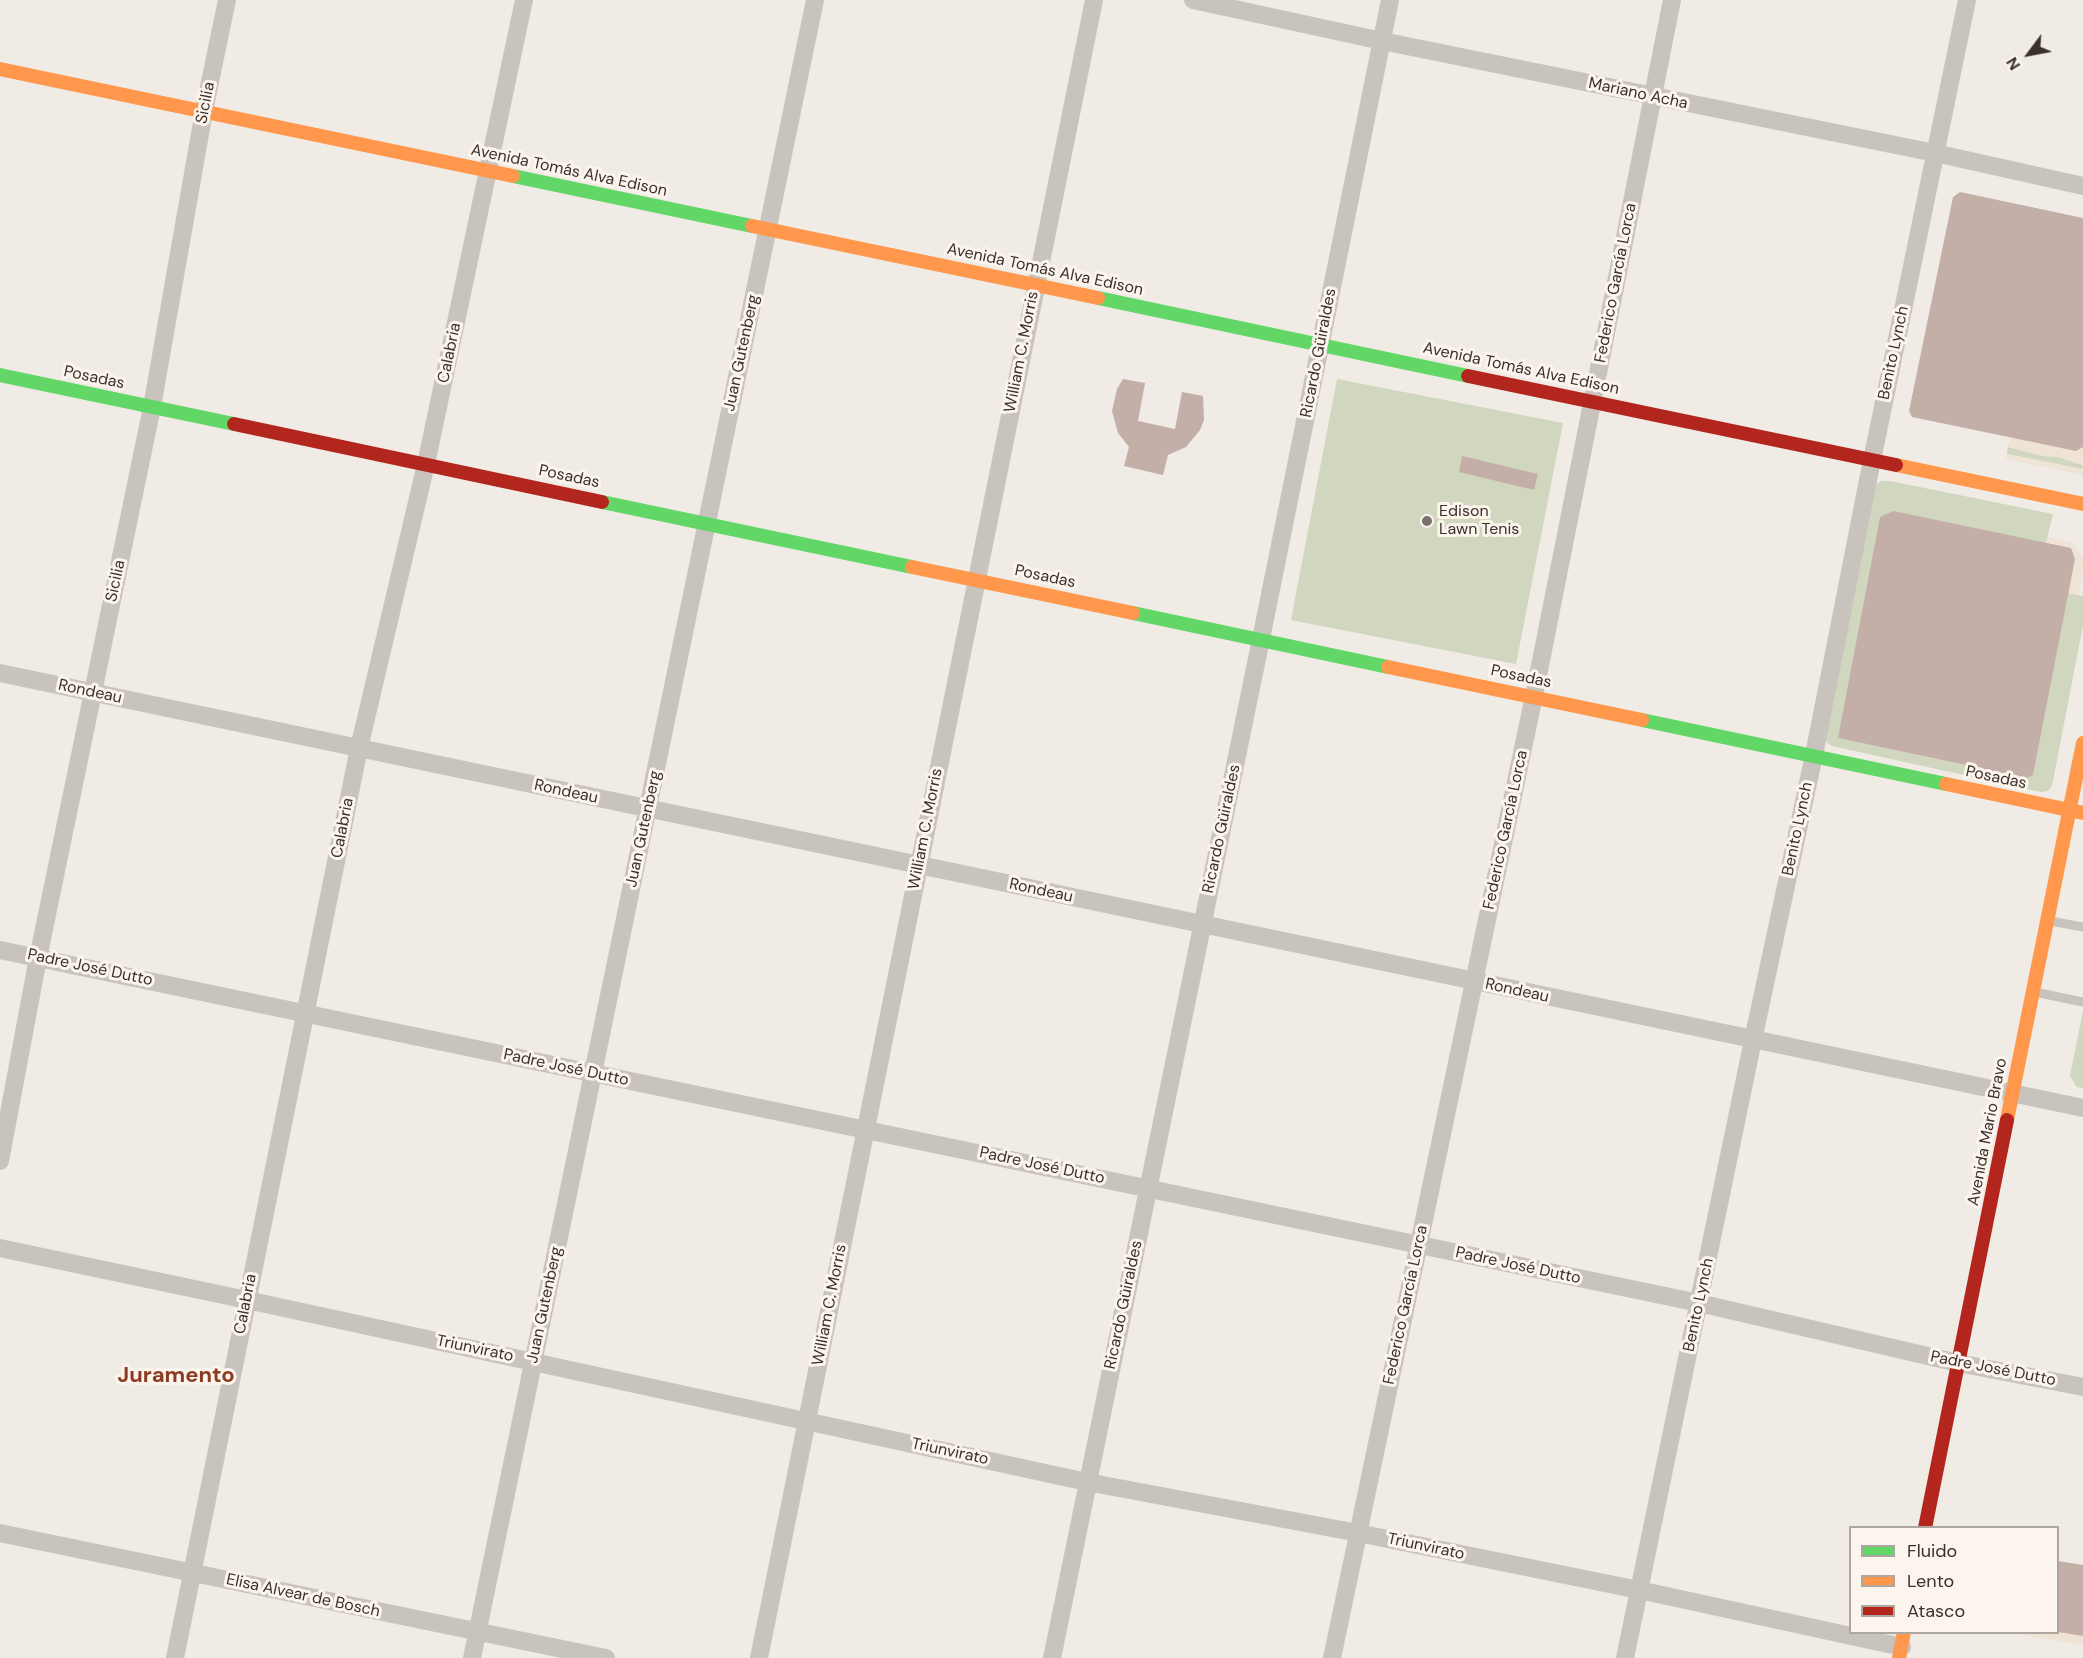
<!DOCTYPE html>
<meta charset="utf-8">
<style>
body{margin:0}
#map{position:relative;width:2083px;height:1658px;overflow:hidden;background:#f0ebe5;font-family:"DM Sans",sans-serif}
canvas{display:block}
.legend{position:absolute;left:1849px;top:1526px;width:210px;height:108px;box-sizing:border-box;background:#fbf5ee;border:2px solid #aea6a0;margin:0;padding:8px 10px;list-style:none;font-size:18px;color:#3b302b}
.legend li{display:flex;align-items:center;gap:12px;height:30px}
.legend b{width:30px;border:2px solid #aea6a0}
.north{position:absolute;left:1999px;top:24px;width:60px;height:60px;-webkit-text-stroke:4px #fbf5ee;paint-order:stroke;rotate:238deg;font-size:16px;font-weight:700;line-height:24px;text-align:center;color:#3b302b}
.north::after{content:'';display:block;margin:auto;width:21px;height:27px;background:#3b302b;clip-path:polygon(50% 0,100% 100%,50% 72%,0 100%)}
</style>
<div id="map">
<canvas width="2083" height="1658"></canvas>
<ul class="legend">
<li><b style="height:8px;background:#63d668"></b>Fluido</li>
<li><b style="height:8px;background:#ff974d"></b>Lento</li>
<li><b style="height:8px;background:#b3261e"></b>Atasco</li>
</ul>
<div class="north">N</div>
</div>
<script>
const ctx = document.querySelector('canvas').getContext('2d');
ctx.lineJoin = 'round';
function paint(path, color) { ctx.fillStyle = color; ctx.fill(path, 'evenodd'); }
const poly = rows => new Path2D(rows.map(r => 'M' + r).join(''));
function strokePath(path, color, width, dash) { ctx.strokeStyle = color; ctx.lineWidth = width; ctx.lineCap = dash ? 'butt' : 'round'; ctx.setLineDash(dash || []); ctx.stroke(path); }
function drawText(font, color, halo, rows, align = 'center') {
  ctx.font = font + ' "DM Sans",sans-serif'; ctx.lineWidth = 6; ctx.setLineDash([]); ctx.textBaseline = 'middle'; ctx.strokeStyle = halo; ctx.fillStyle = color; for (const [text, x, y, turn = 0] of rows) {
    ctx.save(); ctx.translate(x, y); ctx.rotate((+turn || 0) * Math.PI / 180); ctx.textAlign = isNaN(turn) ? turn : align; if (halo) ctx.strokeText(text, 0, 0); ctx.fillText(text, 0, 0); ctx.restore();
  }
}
paint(poly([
 [1337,379,1563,423,1516,664,1291,620],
 [2008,447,2043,456,2059,457,2078,464,2080,462,2083,467,2082,469,2007,454],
 [1882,481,1890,481,2053,514,2046,543,1838,738,2026,778,2033,775,2068,593,2083,596,2083,625,2052,786,2048,791,2041,792,1832,746,1827,743,1825,739,1875,485],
 [2083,1011,2083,1088,2077,1087,2070,1076]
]), '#d1d6bf');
paint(poly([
 [2011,437,2083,447,2083,460,2079,464,2059,457,2043,456,2008,447],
 [2007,454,2081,469,2083,467,2083,478,2080,474,2006,459],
 [2048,537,2074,543,2083,558,2083,571,2078,595,2068,593,2075,559,2046,543],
 [2058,1632,2083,1636,2083,1645,2010,1633]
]), '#eee3d5');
paint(poly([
 [1960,192,2083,218,2083,447,2076,451,1912,417,1909,411,1953,197],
 [1123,379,1145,383,1138,421,1175,429,1182,392,1203,396,1204,420,1200,430,1186,447,1168,455,1163,475,1124,466,1129,447,1118,433,1112,411,1117,389],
 [1462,456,1538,474,1534,490,1459,472],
 [1893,511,2071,548,2075,559,2033,775,2027,778,1838,738,1880,517],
 [2058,1561,2083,1565,2083,1636,2058,1632]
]), '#c3afa7');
strokePath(poly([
 [2050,921,2083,927],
 [2035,992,2083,1002]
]), '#c9c3be', 9);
strokePath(poly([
 [1193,0,1382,41,1935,153,2083,186],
 [0,673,2083,1108],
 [0,950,1699,1303,1958,1363,2083,1387],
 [0,1161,38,958,152,407,204,111,227,0],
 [0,1248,247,1300,1087,1482,1358,1533,1639,1590,1902,1647],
 [0,1533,606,1658],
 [175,1658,359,748,426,464,524,0],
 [472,1658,815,0],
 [759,1658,1094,0],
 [1052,1658,1261,639,1390,0],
 [1332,1658,1534,696,1672,0],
 [1625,1658,1753,1040,1814,755,1872,460,1967,0]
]), '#c9c3be', 18);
strokePath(poly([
 [513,176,752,226],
 [1098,298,1468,376],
 [0,375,234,424],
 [602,502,912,567],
 [1133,613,1388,667],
 [1642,720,1946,784]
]), '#63d668', 14);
strokePath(poly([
 [0,69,513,176],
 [752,226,1098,298],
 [1896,465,2083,504],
 [912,567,1133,613],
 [1388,667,1642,720],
 [1946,784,2083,813],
 [2007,1120,2083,743],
 [1899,1658,1904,1632]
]), '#ff974d', 14);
strokePath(poly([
 [1468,376,1896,465],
 [234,424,602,502],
 [1925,1528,2007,1120]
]), '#b3261e', 14);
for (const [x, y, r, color] of [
 [1427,521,6,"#7a716c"]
]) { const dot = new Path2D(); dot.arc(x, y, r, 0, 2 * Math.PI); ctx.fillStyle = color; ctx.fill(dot); strokePath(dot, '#fbf5ee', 2); }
drawText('16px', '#3b302b', '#fbf5ee', [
 ["Mariano Acha",1638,94,12],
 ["Sicilia",206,103,-79],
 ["Avenida Tomás Alva Edison",569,171,12],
 ["Avenida Tomás Alva Edison",1045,270,12],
 ["Federico García Lorca",1616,283,-79],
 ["William C. Morris",1022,352,-79],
 ["Calabria",450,353,-78],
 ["Juan Gutenberg",742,353,-78],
 ["Ricardo Güiraldes",1319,353,-79],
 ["Benito Lynch",1894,353,-78],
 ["Avenida Tomás Alva Edison",1521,369,12],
 ["Posadas",94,378,12],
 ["Posadas",569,477,12],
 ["Posadas",1045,577,12],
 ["Sicilia",116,581,-78],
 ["Posadas",1521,677,12],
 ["Rondeau",90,692,12],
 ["Posadas",1996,778,12],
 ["Rondeau",566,792,12],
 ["Calabria",343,828,-79],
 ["Juan Gutenberg",644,829,-78],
 ["William C. Morris",926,829,-79],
 ["Ricardo Güiraldes",1222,829,-78],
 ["Benito Lynch",1798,829,-78],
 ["Federico García Lorca",1506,830,-78],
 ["Rondeau",1041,891,12],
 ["Padre José Dutto",90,968,12],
 ["Rondeau",1517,991,12],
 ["Padre José Dutto",566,1068,12],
 ["Avenida Mario Bravo",1988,1132,-79],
 ["Padre José Dutto",1042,1166,12],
 ["Padre José Dutto",1518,1266,12],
 ["Calabria",246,1304,-79],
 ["Juan Gutenberg",545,1305,-78],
 ["William C. Morris",830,1305,-79],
 ["Ricardo Güiraldes",1124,1305,-78],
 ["Federico García Lorca",1406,1305,-78],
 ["Benito Lynch",1699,1305,-78],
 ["Triunvirato",475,1349,12],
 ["Padre José Dutto",1993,1369,11],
 ["Triunvirato",950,1452,12],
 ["Triunvirato",1426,1547,12],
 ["Elisa Alvear de Bosch",303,1596,12]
]);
drawText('16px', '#3b302b', '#fbf5ee', [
 ["Edison",1439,512],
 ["Lawn Tenis",1439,530]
], 'left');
drawText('bold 22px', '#8c3b22', '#fbf5ee', [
 ["Juramento",176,1376]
]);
</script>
